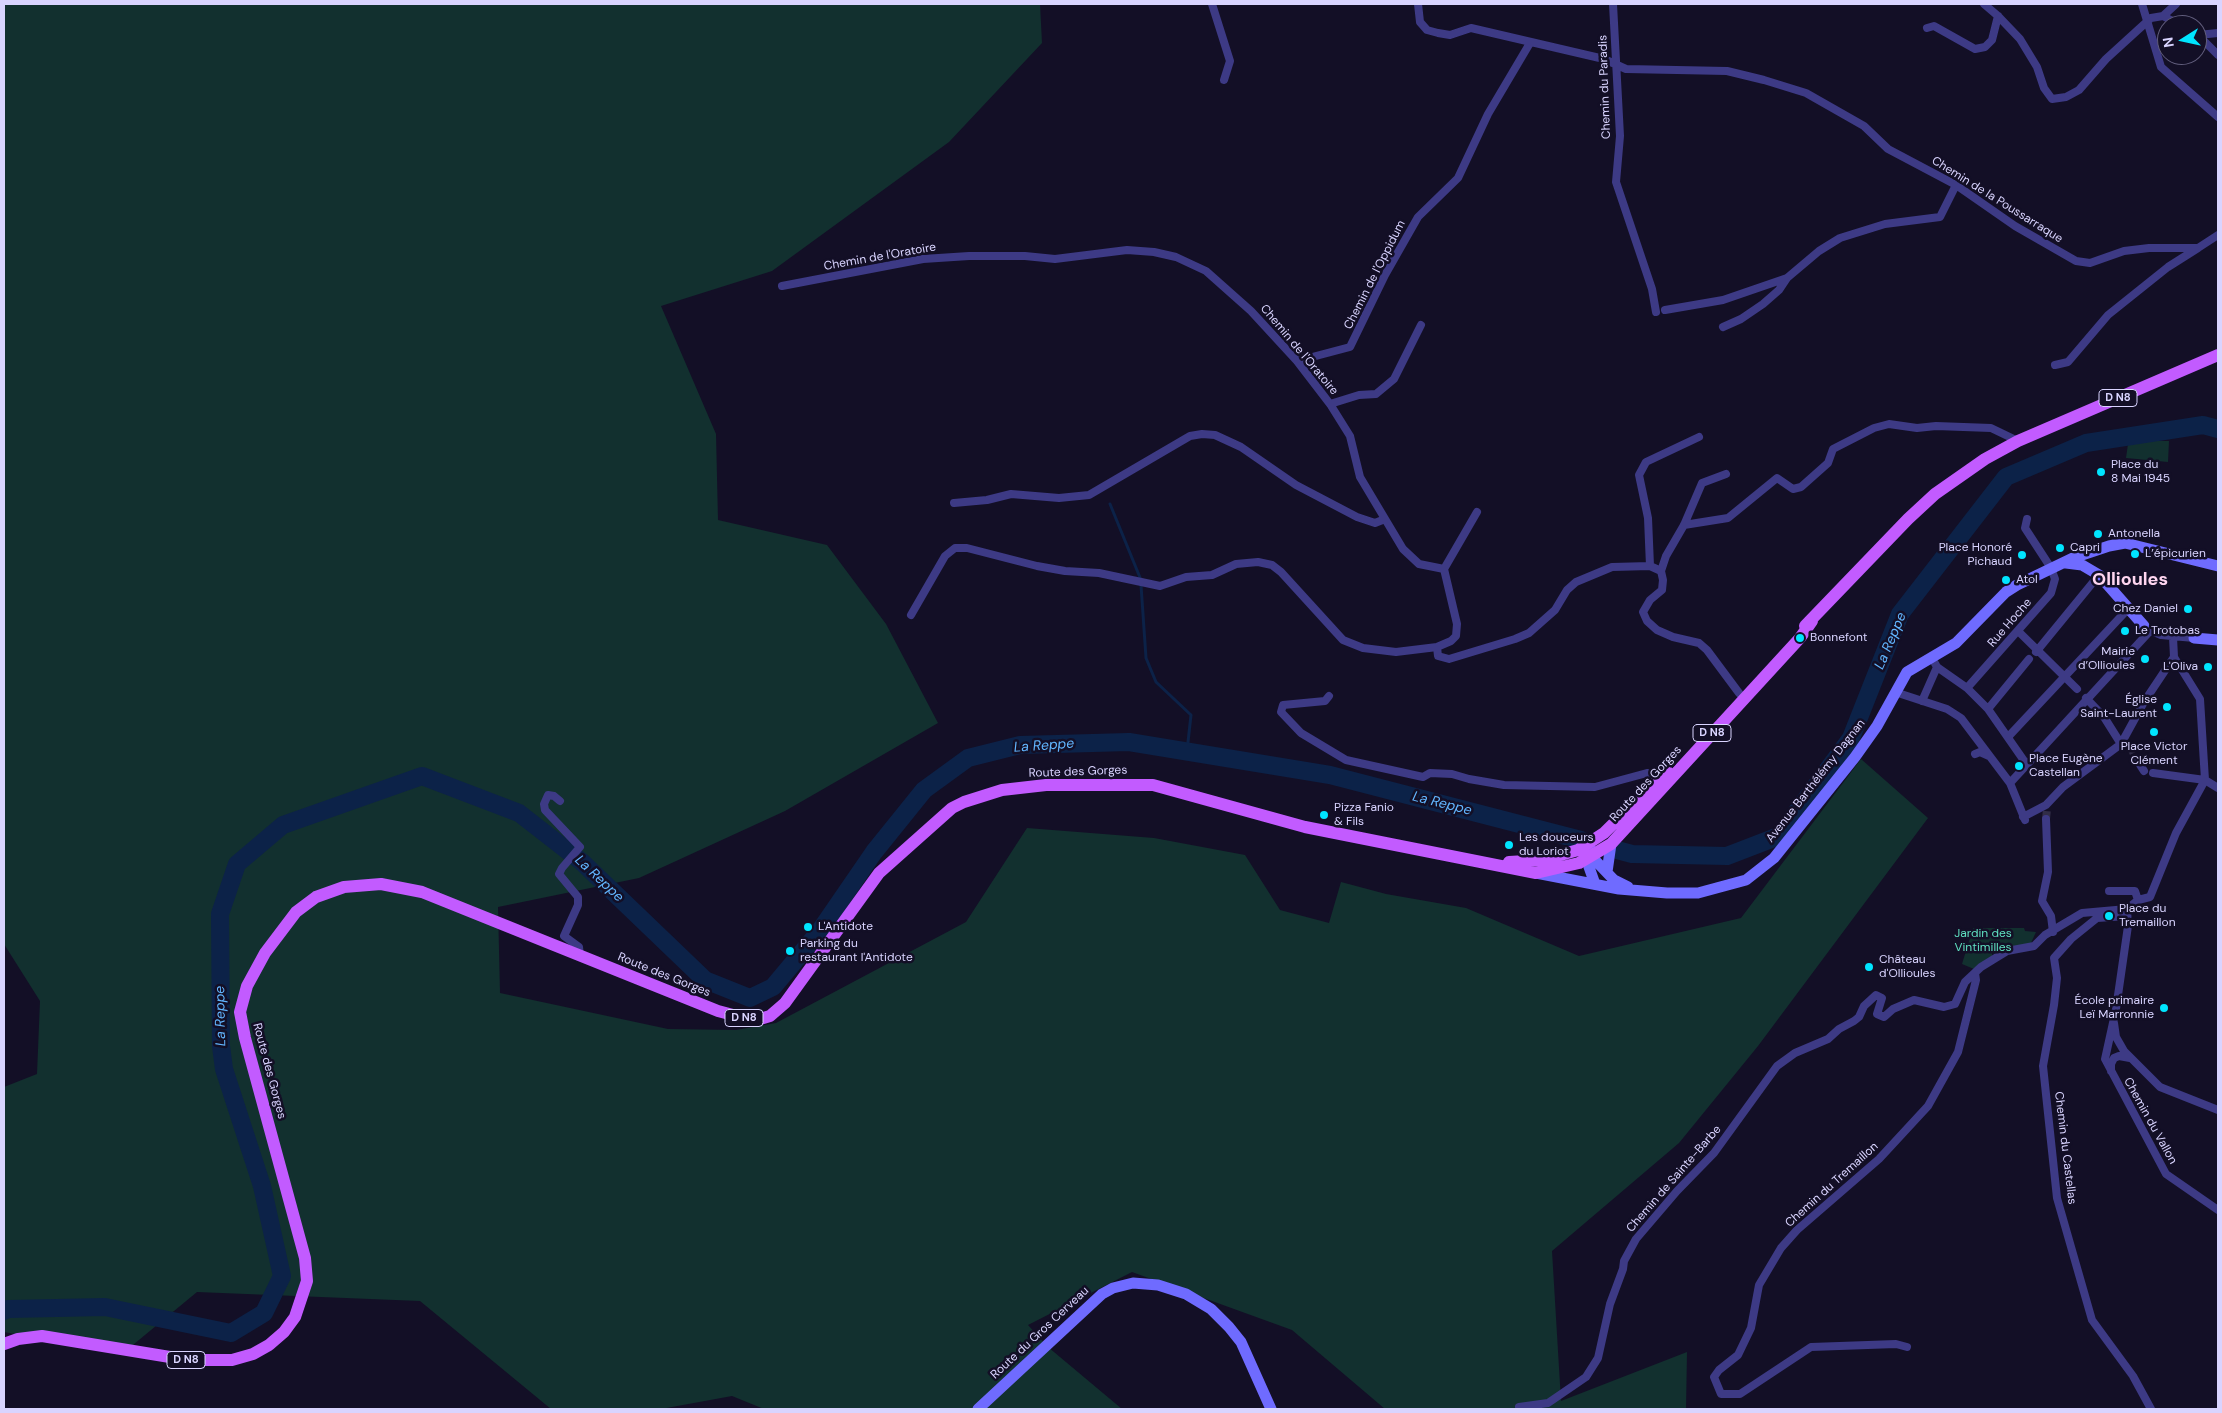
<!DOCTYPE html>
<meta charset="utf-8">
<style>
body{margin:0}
#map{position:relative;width:2222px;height:1413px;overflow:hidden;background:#130f26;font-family:"DM Sans",sans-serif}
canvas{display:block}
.frame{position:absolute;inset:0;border:5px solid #d9d4ff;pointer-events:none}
.north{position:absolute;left:2157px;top:15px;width:50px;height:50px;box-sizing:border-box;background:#130f26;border:1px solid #625e7d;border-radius:50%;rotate:260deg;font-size:14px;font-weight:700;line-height:20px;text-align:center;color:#d9d4ff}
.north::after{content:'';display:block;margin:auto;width:18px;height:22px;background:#00e5ff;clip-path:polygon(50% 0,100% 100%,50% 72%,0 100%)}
</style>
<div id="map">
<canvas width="2222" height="1413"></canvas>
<div class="frame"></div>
<div class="north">N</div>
</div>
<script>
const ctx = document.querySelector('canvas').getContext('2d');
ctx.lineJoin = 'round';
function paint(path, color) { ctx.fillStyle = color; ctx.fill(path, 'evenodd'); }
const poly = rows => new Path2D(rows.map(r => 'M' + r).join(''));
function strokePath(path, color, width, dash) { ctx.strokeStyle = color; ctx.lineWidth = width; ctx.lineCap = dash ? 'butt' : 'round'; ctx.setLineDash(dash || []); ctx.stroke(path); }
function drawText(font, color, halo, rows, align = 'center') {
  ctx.font = font + ' "DM Sans",sans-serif'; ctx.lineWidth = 5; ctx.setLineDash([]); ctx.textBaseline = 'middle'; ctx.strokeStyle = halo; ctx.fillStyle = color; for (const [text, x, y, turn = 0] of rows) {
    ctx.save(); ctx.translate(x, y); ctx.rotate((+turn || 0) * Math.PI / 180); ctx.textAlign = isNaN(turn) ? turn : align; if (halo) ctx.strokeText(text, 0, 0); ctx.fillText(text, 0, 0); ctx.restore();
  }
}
paint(poly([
 [4,4,1040,4,1042,43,949,142,772,271,661,306,716,434,718,520,827,545,886,624,938,723,785,811,639,878,498,907,500,993,668,1029,736,1030,776,1023,966,922,1027,828,1154,838,1245,855,1280,910,1329,923,1341,882,1386,894,1466,908,1579,956,1741,918,1861,759,1928,818,1758,1046,1679,1143,1552,1251,1561,1401,1687,1352,1686,1409,1385,1409,1292,1330,1132,1272,1028,1325,1048,1347,1122,1409,764,1409,732,1396,661,1409,551,1409,420,1301,197,1292,122,1354,4,1332,4,1087,37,1074,40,1001,4,944],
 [2149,441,2169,441,2168,462,2126,458,2128,444],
 [1973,928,2024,928,2025,931,2036,932,2031,943,2020,947,2005,947,1996,954,1992,953,1992,957,1974,969,1962,964]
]), '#12302f');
strokePath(poly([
 [1110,504,1141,580],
 [1141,585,1146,658,1156,682,1191,715,1187,751]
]), '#0c2248', 3);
strokePath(poly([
 [1617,850,1632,854,1727,856,1779,836,1851,738,1900,614,2006,477,2086,443,2203,425,2218,429],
 [4,1311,8,1309,105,1307,231,1333,264,1313,282,1276,262,1186,224,1069,221,1046,220,914,237,864,283,825,422,776,519,813,582,862,705,980,750,998,773,987,819,932,874,852,924,790,968,758,1020,745,1129,742,1330,775,1581,840]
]), '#0c2248', 18);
strokePath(poly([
 [2130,746,2137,760],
 [2046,819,2047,809]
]), '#312d47', 8, [8, 4]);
strokePath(poly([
 [1212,4,1230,61,1224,80],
 [1418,4,1420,22,1427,30,1438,33,1450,35,1471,28,1604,59,1626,69,1727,71,1764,80,1806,93,1864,126,1888,149,1956,185,2015,226,2076,261,2090,263,2124,251,2149,248,2198,248,2218,235],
 [1613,4,1620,136,1616,182,1652,289,1656,312],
 [1984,4,1998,16,2020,39,2037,67,2044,88,2052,99,2066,97,2079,90,2106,59,2151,18,2163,16,2180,25],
 [2142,4,2161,67,2218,117],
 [2163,16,2176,4],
 [1927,28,1934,26,1975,49,1985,47,1992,40,1998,16],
 [2197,34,2218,55],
 [2198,35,2218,33],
 [782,286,923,259,969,256,1025,256,1055,259,1127,250,1154,252,1176,257,1206,271,1251,311,1297,361,1330,404,1350,436,1360,477,1403,549,1419,564,1444,569,1457,624,1456,636,1451,641,1437,647,1396,652,1363,648,1343,640,1281,572,1272,565,1258,562,1236,564,1212,575,1186,577,1160,586,1099,573,1065,571,1037,566,967,548,955,548,945,556,911,615],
 [1665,310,1723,300,1787,278,1819,251,1840,238,1885,224,1940,217,1956,185],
 [1723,327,1741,319,1763,304,1779,290,1787,278],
 [1297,361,1350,347,1385,275,1418,217,1458,178,1488,114,1530,43],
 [2055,365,2068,362,2108,315,2168,267,2198,248],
 [1330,404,1359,395,1376,394,1394,379,1421,325],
 [954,503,987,500,1011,494,1059,498,1089,495,1190,436,1202,434,1215,435,1241,447,1296,485,1357,517,1375,523,1385,519],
 [1684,525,1728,518,1777,478,1793,489,1801,487,1828,463,1833,449,1874,428,1889,424,1917,428,1936,426,1991,428,2018,441],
 [1650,566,1648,518,1639,475,1646,462,1699,437],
 [1444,569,1477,512],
 [1661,571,1666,556,1684,525,1702,483,1726,474],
 [2147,629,2161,635,2194,638],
 [2018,631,2077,689],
 [2173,637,2174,657,2200,699,2205,780],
 [1437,647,1438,656,1449,659,1515,639,1529,633,1555,610,1567,590,1576,582,1612,567,1650,566,1661,571,1663,580,1662,590,1650,600,1643,612,1647,621,1657,630,1673,637,1699,643,1707,650,1739,693],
 [2036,652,2099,575],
 [1932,658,1937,667,1967,688,1988,709,2027,765],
 [1967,688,2051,593,2055,579,2051,568,2025,528,2027,519],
 [1895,692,1947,709,1961,718,2010,783,2025,820],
 [1329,696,1325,701,1283,705,1281,712,1301,733,1346,760,1423,777,1430,773,1452,774,1469,779,1504,785,1595,787,1647,773,1662,776],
 [2086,698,2104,717,2121,744],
 [1922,701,1937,667],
 [1988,709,2029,659],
 [2008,737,2128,609],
 [1975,754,1980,752,1989,756],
 [2137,760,2144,771],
 [2153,773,2205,780,2218,788],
 [2010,783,2150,631],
 [560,801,554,796,548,795,544,804,545,810,580,847,562,868,559,874,578,897,578,905,564,936,579,947,580,956],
 [2023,817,2046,805,2063,787,2121,744,2144,702,2174,657],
 [2046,819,2048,872,2042,901,2051,916,2053,932],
 [2109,891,2135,891,2138,900],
 [2127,909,2128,926,2116,1009,2105,1059,2166,1174,2218,1210],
 [2127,909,2138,900,2150,897,2176,833,2205,780],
 [2097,918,2071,939,2054,958,2057,978,2054,1005,2043,1066,2057,1198,2092,1320,2133,1376,2151,1409],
 [2097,918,2127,916],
 [2114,1023,2116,1037,2124,1051,2160,1087,2218,1110],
 [2111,1071,2111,1064,2114,1058,2119,1056,2130,1058],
 [1907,1347,1896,1344,1811,1347,1740,1394,1721,1394,1714,1377,1719,1370,1738,1355,1751,1328,1759,1285,1781,1248,1797,1230,1879,1159,1928,1106,1958,1052,1976,980,1975,973],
 [1519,1407,1548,1403,1586,1377,1598,1358,1610,1304,1623,1269,1624,1261,1636,1239,1677,1191,1714,1153,1777,1066,1795,1053,1828,1039,1839,1029,1854,1021,1859,1017,1864,1006,1876,995,1882,998,1877,1014,1884,1017,1893,1009,1914,1000,1944,1007,1955,1004,1965,982,1981,967,2007,951,2034,946,2045,935,2082,913,2127,909]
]), '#3d3a85', 8);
strokePath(poly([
 [2066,563,2082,565,2099,575,2144,626],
 [2194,638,2218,640],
 [1591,850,1588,854,1589,867,1595,884],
 [1584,853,1592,857,1614,880,1628,887],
 [1607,872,1611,844],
 [1536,873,1619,889,1667,893,1698,893,1746,880,1774,858,1855,757,1877,726,1907,672,1956,643,2006,592,2017,585,2073,558,2109,546,2125,543,2218,566],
 [978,1409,1102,1294,1113,1288,1133,1283,1158,1285,1186,1294,1211,1309,1229,1327,1241,1342,1271,1409]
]), '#6f6bff', 11);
strokePath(poly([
 [1805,626,1908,519,1935,494,1985,459,2018,441,2218,355],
 [1509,862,1543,860,1578,850,1604,833,1667,771],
 [4,1344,18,1339,42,1336,188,1360,232,1360,253,1354,269,1345,284,1332,295,1317,307,1281,305,1258,245,1038,240,1012,247,986,265,953,296,912,316,897,344,887,381,884,422,892,718,1011,748,1019,760,1019,770,1016,785,1003,879,873,952,808,964,802,1002,790,1046,785,1153,785,1305,827,1536,873,1579,863,1611,844,1800,638,1812,621]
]), '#c25bff', 12);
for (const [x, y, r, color] of [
 [2101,472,5,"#00e5ff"],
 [2098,534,5,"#00e5ff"],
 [2060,548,5,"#00e5ff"],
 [2135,554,5,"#00e5ff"],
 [2022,555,5,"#00e5ff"],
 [2006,580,5,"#00e5ff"],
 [2188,609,5,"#00e5ff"],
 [2125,631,5,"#00e5ff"],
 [1800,638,5,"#00e5ff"],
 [2145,659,5,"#00e5ff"],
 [2208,667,5,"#00e5ff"],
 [2167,707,5,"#00e5ff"],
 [2154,732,5,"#00e5ff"],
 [2019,766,5,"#00e5ff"],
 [1324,815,5,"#00e5ff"],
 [1509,845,5,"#00e5ff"],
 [2109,916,5,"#00e5ff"],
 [808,927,5,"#00e5ff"],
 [790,951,5,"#00e5ff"],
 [1869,967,5,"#00e5ff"],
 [2164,1008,5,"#00e5ff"]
]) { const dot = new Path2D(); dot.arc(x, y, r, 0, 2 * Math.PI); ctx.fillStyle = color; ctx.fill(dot); strokePath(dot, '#130f26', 2); }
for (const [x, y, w] of [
 [2118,398,38],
 [1712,733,38],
 [744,1018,38],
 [186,1360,38]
]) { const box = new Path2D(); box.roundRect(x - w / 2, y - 8.5, w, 17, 4); ctx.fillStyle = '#130f26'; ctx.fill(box); strokePath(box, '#d9d4ff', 1); }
drawText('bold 11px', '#d9d4ff', null, [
 ["D N8",2118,398],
 ["D N8",1712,733],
 ["D N8",744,1018],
 ["D N8",186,1360]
]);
drawText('12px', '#d9d4ff', '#130f26', [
 ["Chemin du Paradis",1605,87,-92],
 ["Chemin de la Poussarraque",1997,200,32],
 ["Chemin de l'Oratoire",880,257,-10],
 ["Chemin de l'Oppidum",1375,275,-63],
 ["Chemin de l'Oratoire",1299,350,50],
 ["Rue Hoche",2010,623,-49],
 ["Route des Gorges",1078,772,-2],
 ["Avenue Barthélémy Dagnan",1816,781,-52],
 ["Route des Gorges",1646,784,-47],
 ["Route des Gorges",664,975,22],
 ["Route des Gorges",269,1071,75],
 ["Chemin du Vallon",2150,1121,61],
 ["Chemin du Castellas",2065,1148,83],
 ["Chemin de Sainte-Barbe",1674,1179,-49],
 ["Chemin du Tremaillon",1832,1185,-42],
 ["Route du Gros Cerveau",1040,1333,-43]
]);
drawText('12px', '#d9d4ff', '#130f26', [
 ["Place du",2111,465],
 ["8 Mai 1945",2111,479],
 ["Antonella",2108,534],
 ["Place Honoré",2012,548,"right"],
 ["Pichaud",2012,562,"right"],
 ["Capri",2070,548],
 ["L’épicurien",2145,554],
 ["Atol",2016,580],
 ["Chez Daniel",2178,609,"right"],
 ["Le Trotobas",2135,631],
 ["Bonnefont",1810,638],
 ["Mairie",2135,652,"right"],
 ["d’Ollioules",2135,666,"right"],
 ["L'Oliva",2198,667,"right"],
 ["Église",2157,700,"right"],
 ["Saint-Laurent",2157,714,"right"],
 ["Place Victor",2154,747,"center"],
 ["Clément",2154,761,"center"],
 ["Place Eugène",2029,759],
 ["Castellan",2029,773],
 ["Pizza Fanio",1334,808],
 ["& Fils",1334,822],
 ["Les douceurs",1519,838],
 ["du Loriot",1519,852],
 ["Place du",2119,909],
 ["Tremaillon",2119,923],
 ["L'Antidote",818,927],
 ["Parking du",800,944],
 ["restaurant l'Antidote",800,958],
 ["Château",1879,960],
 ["d'Ollioules",1879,974],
 ["École primaire",2154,1001,"right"],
 ["Leï Marronnie",2154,1015,"right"]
], 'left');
drawText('12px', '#5fe0c0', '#130f26', [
 ["Jardin des",1983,934],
 ["Vintimilles",1983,948]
]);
drawText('italic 14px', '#62b6ff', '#130f26', [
 ["La Reppe",1891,641,-67],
 ["La Reppe",1044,746,-4],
 ["La Reppe",1442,804,14],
 ["La Reppe",599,879,43],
 ["La Reppe",221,1016,-91]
]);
drawText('bold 18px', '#ffd6f0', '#130f26', [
 ["Ollioules",2130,580]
]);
</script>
